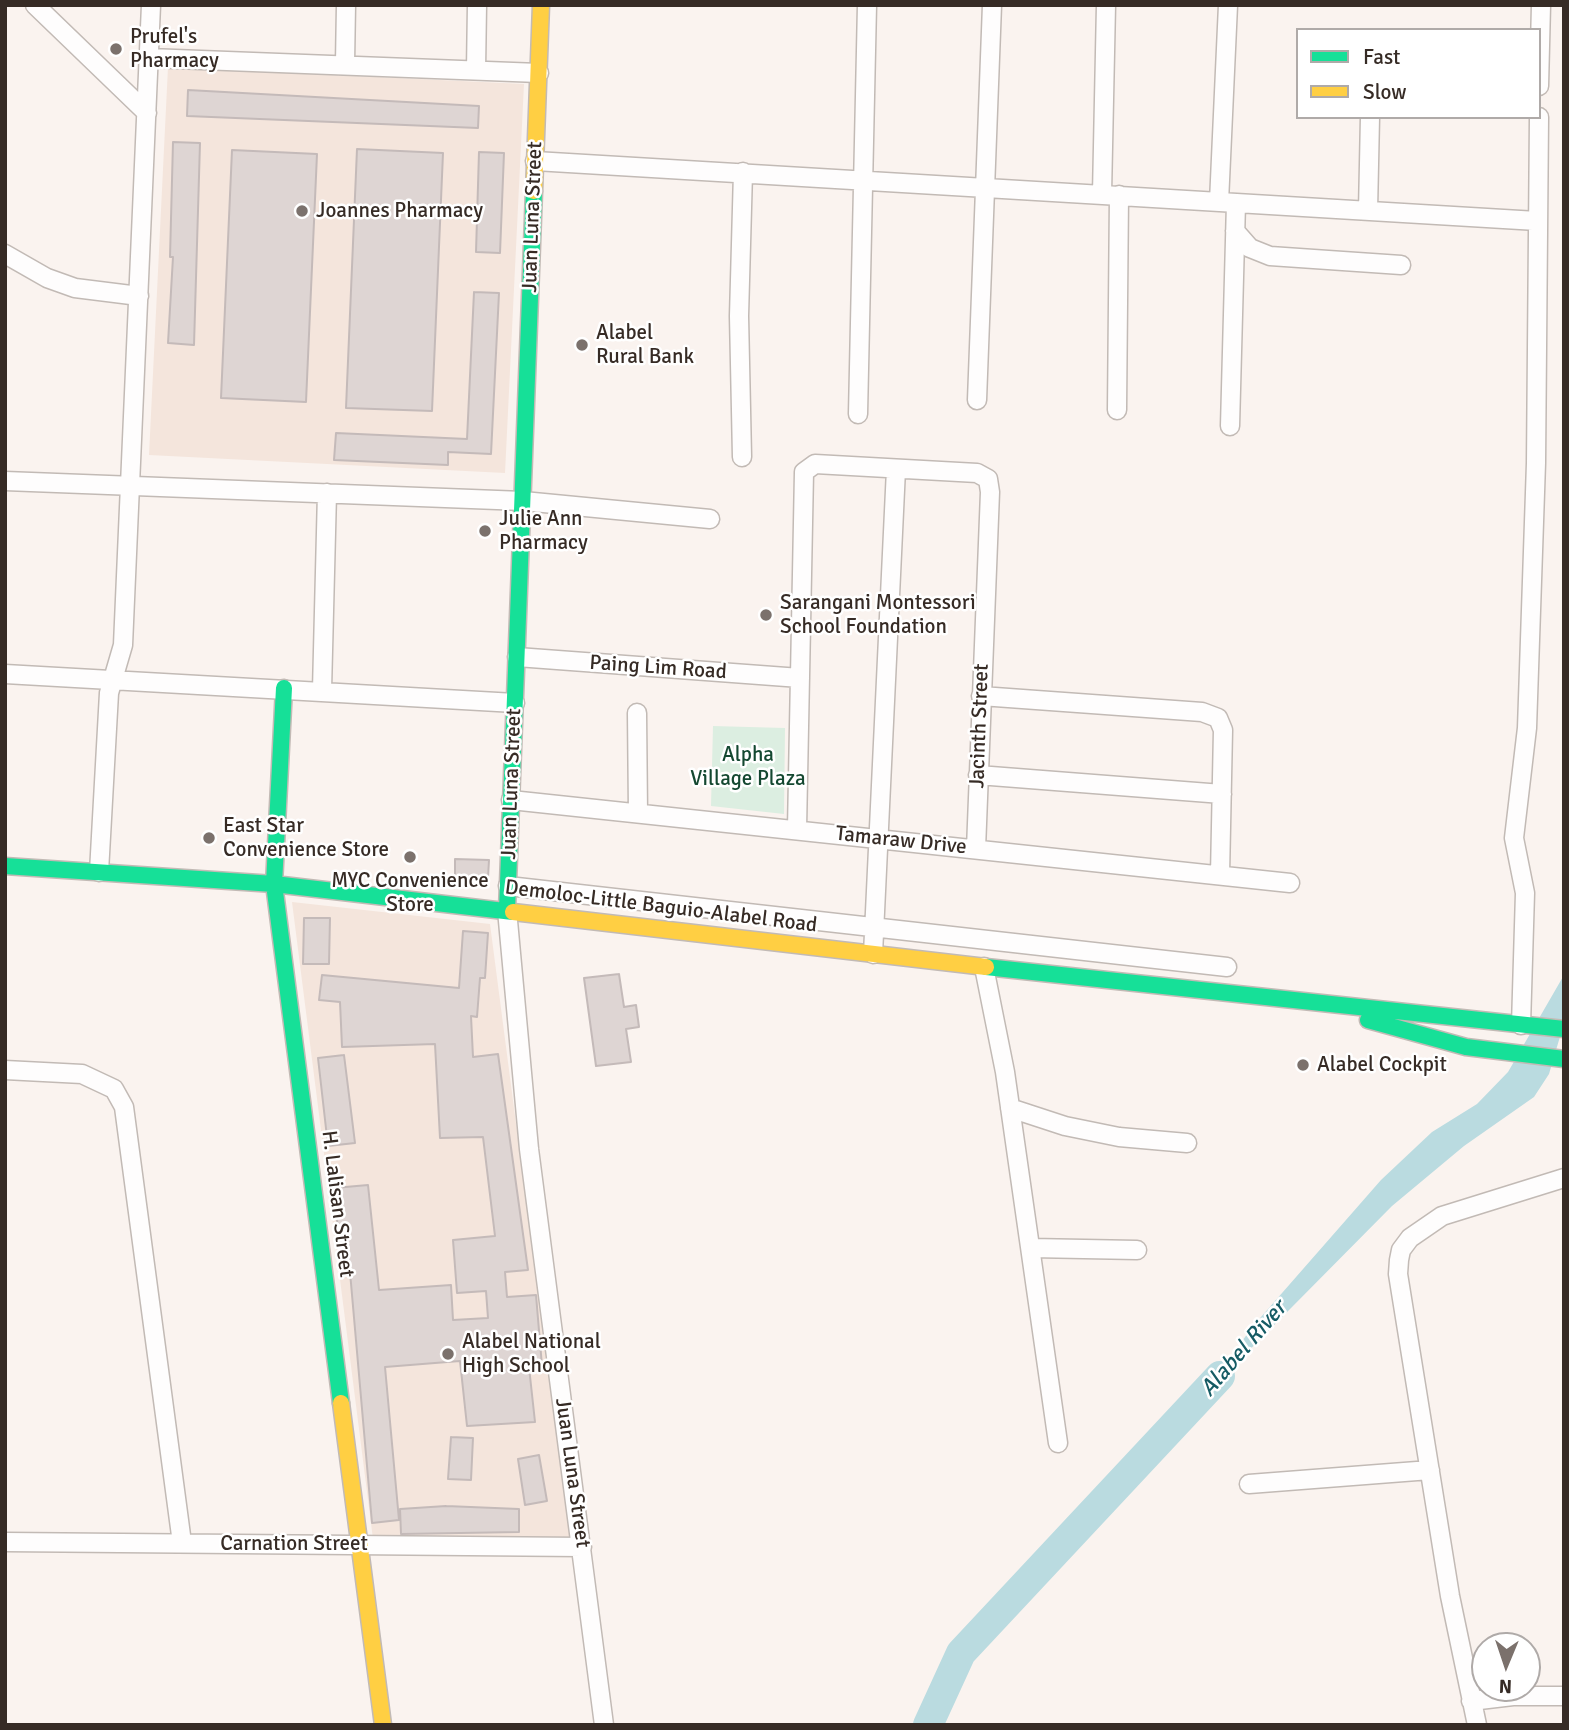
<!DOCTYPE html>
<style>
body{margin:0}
#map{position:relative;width:1569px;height:1730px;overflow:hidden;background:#faf3ef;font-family:Signika,sans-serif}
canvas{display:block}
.frame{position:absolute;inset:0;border:7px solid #362b25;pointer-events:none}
.legend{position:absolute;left:1296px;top:28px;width:245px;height:91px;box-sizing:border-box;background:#fff;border:2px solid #afaaa8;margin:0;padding:9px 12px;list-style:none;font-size:21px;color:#362b25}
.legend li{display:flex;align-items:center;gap:14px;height:35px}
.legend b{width:35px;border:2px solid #afaaa8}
.north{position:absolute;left:1471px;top:1632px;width:70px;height:70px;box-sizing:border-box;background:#fff;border:2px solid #afaaa8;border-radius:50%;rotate:182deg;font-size:19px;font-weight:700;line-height:28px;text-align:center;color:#362b25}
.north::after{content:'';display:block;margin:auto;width:24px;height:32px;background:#7b716c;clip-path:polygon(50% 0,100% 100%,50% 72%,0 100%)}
</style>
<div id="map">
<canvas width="1569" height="1730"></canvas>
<div class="frame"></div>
<ul class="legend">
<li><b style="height:9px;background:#16e098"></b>Fast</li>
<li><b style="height:9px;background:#ffcf43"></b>Slow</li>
</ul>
<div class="north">N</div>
</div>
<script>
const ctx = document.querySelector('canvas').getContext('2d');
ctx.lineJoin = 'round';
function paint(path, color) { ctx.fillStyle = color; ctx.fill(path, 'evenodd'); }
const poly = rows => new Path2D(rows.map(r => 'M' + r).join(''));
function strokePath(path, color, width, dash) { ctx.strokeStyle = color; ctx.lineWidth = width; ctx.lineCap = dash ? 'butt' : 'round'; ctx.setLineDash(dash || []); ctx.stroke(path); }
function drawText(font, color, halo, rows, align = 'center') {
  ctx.font = font + ' Signika,sans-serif'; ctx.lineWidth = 5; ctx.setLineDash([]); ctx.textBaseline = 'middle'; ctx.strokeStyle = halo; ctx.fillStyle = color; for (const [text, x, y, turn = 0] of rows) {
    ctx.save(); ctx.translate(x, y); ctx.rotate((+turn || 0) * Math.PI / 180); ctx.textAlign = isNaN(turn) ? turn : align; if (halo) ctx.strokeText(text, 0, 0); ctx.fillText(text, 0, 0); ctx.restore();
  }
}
paint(poly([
 [168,67,524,84,505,473,149,455],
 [292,902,490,924,570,1538,373,1539]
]), '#f4e5dc');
paint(poly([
 [713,726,785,728,784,814,711,806]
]), '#dceee1');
paint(poly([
 [1564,975,1564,1023,1549,1074,1534,1097,1464,1146,1392,1206,1193,1407,1254,1325,1381,1180,1432,1132,1477,1104,1508,1072]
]), '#badbe0');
strokePath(poly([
 [928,1725,961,1653,1220,1376]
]), '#badbe0', 30);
const building = poly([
 [188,90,479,106,478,128,187,116,188,90],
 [173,142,200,143,194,345,168,343,173,257,170,257,173,142],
 [357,149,443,153,432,411,346,408,357,149],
 [232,150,317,154,306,402,221,398,232,150],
 [479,152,504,153,500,253,476,252,479,152],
 [474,292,499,293,491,454,448,452,448,465,334,460,336,433,467,439,474,292],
 [455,859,489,860,488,878,455,877,455,859],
 [304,918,330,918,329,964,303,964,304,918],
 [463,931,488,933,485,978,480,978,477,1017,471,1016,473,1057,498,1054,528,1270,505,1272,507,1297,536,1295,542,1366,529,1367,535,1422,467,1426,460,1361,385,1367,399,1520,372,1523,350,1272,342,1273,334,1188,368,1185,379,1290,451,1285,453,1320,488,1318,486,1291,457,1293,453,1240,495,1236,483,1137,440,1138,435,1044,342,1047,340,1002,319,1000,322,975,459,988,463,931],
 [619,974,624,1007,636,1005,639,1027,626,1029,631,1062,596,1066,584,978,619,974],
 [344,1055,355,1143,328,1146,318,1058,344,1055],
 [451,1437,473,1438,471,1480,448,1479,451,1437],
 [539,1455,547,1501,525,1505,518,1459,539,1455],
 [446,1506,519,1509,519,1532,401,1534,400,1509,446,1506]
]);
paint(building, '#ded5d3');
strokePath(building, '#c4bab9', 2);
const street = poly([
 [35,5,147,113],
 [149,58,539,73],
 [345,63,346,5],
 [476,70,477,5],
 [1539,86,1541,5],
 [535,161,1537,221],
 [1102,194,1106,5],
 [1219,202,1228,5],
 [1368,211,1370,117],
 [1235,231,1250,248,1270,256,1401,265],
 [5,254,47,278,75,288,139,296],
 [977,400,992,5],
 [1117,410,1119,195],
 [858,414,867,5],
 [1230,426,1236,203],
 [742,457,739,316,743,172],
 [5,481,523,501,710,519],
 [517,657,800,678],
 [5,674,515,703],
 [322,690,327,493],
 [981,696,1202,712,1218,718,1223,730,1220,875],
 [637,713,638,813],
 [978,775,1222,794],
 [511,800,1290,883],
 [797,829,804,472,815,464,977,473,988,479,990,492,976,849],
 [99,872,109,693,123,645,151,5],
 [508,886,1227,967],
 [507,910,529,1149,604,1725],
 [873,954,896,469],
 [984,967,1005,1072,1058,1443],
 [1521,1025,1525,893,1514,838,1527,728,1536,463,1539,117],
 [5,1070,82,1074,114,1089,124,1107,182,1543],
 [1010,1108,1065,1126,1119,1137,1187,1143],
 [1031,1248,1137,1250],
 [1249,1484,1430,1470],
 [5,1542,582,1547],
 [1471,1701,1513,1696,1564,1696],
 [1477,1725,1450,1596,1398,1274,1399,1260,1401,1250,1410,1238,1442,1216,1564,1178]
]);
const fast = poly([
 [284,688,274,884,341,1403],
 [5,866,274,884,513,912],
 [507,910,534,191],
 [986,967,1564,1029],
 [1368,1020,1466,1047,1564,1059]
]);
const slow = poly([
 [534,191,541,5],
 [513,912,986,967],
 [341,1403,383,1725]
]);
strokePath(street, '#c2bab5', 21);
strokePath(fast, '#c2bab5', 19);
strokePath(slow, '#c2bab5', 19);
strokePath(street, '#fefdfd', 18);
strokePath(fast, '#16e098', 16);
strokePath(slow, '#ffcf43', 16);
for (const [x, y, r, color] of [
 [116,49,7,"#7b716c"],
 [302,211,7,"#7b716c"],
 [582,345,7,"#7b716c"],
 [485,531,7,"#7b716c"],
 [766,615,7,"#7b716c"],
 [209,838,7,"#7b716c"],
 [410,857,7,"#7b716c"],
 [1303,1065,7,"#7b716c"],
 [448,1354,7,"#7b716c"]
]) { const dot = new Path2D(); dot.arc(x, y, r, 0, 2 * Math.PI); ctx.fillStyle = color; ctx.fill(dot); strokePath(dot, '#fff', 2.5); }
drawText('21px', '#362b25', '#fff', [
 ["Prufel's",130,37],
 ["Pharmacy",130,61],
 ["Joannes Pharmacy",316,211],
 ["Alabel",596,333],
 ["Rural Bank",596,357],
 ["Julie Ann",499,519],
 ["Pharmacy",499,543],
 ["Sarangani Montessori",780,603],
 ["School Foundation",780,627],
 ["East Star",223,826],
 ["Convenience Store",223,850],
 ["MYC Convenience",410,881,"center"],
 ["Store",410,905,"center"],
 ["Alabel Cockpit",1317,1065],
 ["Alabel National",462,1342],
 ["High School",462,1366]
], 'left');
drawText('21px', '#362b25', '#fff', [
 ["Juan Luna Street",533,217,-88],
 ["Paing Lim Road",658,668,4],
 ["Jacinth Street",980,726,-88],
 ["Juan Luna Street",512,784,-88],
 ["Tamaraw Drive",901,841,6],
 ["Demoloc-Little Baguio-Alabel Road",661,907,7],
 ["H. Lalisan Street",337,1204,83],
 ["Juan Luna Street",572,1473,82],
 ["Carnation Street",294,1544]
]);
drawText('21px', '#144831', '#fff', [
 ["Alpha",748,755],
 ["Village Plaza",748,779]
]);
drawText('italic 23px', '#155b64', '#fff', [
 ["Alabel River",1244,1349,-49]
]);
</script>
